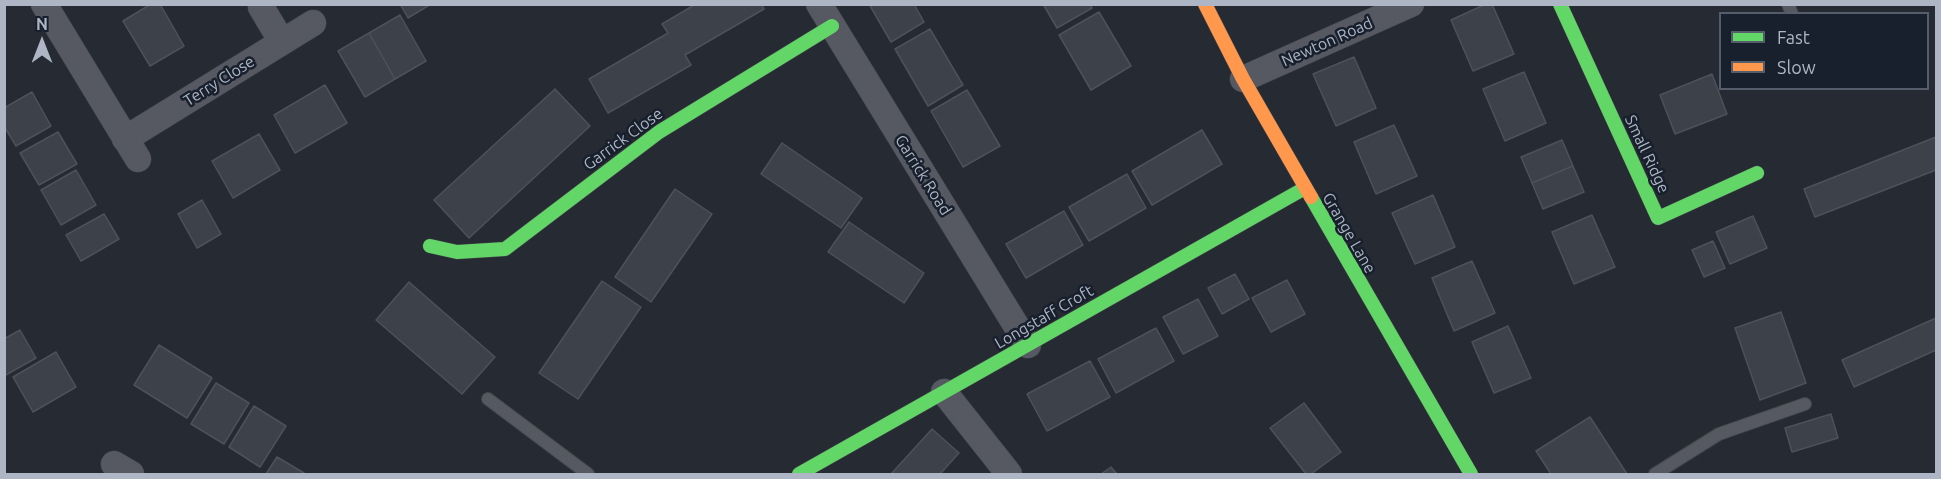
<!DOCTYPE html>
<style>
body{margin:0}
#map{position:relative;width:1941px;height:479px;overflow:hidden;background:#262a32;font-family:Ubuntu,sans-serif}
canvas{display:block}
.frame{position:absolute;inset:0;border:6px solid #aeb6c5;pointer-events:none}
.legend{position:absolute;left:1719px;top:12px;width:210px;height:78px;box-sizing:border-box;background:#19202d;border:2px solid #555c6a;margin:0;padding:8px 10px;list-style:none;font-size:18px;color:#aeb6c5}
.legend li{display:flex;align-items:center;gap:12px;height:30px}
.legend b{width:30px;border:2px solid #555c6a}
.north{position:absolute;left:12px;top:12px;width:60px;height:60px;-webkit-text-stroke:4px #19202d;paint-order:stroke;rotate:0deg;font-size:16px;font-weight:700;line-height:24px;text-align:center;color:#aeb6c5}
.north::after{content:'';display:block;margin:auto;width:21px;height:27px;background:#aeb6c5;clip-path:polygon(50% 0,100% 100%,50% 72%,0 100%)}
</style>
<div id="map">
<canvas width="1941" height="479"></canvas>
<div class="frame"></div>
<ul class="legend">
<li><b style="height:8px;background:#63d668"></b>Fast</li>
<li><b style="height:8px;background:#ff974d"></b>Slow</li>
</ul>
<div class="north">N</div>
</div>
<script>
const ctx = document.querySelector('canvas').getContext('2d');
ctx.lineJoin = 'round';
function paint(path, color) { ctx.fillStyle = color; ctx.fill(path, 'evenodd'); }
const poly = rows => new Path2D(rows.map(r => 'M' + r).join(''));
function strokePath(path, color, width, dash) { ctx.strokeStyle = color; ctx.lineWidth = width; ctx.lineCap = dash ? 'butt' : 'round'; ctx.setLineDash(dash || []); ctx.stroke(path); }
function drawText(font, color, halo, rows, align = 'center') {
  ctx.font = font + ' Ubuntu,sans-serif'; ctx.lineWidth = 5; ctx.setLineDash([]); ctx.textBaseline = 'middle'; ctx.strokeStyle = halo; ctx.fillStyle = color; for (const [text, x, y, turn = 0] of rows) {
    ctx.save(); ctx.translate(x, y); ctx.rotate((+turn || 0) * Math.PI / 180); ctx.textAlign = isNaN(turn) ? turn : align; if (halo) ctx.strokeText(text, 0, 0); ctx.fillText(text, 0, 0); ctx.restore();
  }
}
const building = poly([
 [151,4,160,4,184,46,150,66,123,21,151,4],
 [400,4,431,4,408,18,400,4],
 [696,4,761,4,764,9,685,55,691,65,608,113,589,79,668,33,662,24,696,4],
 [869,4,914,4,924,22,891,42,869,4],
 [1043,4,1090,4,1092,8,1057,28,1043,4],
 [1486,4,1492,4,1514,54,1473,71,1451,20,1486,4],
 [1099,12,1131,66,1091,90,1059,35,1099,12],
 [400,15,426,61,395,79,369,33,400,15],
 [930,29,963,85,928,106,895,49,930,29],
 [369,33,395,79,365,97,338,51,369,33],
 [1354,57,1376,108,1336,126,1313,74,1354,57],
 [1524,72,1546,123,1505,141,1483,89,1524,72],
 [1712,74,1727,114,1675,134,1660,95,1712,74],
 [325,85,347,123,295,153,274,115,325,85],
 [555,89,590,126,469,238,434,200,555,89],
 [967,90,1000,146,963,167,931,111,967,90],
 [32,92,51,126,16,146,4,126,4,108,32,92],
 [1394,125,1417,176,1376,194,1354,142,1394,125],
 [1202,130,1222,164,1152,205,1132,171,1202,130],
 [58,132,77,164,39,185,20,153,58,132],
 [259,134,280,170,233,198,212,161,259,134],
 [1936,137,1936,170,1815,217,1804,189,1936,137],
 [1562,140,1573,166,1532,183,1521,157,1562,140],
 [782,143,862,198,841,228,761,174,782,143],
 [1573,166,1584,192,1543,209,1532,183,1573,166],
 [76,170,96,205,61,225,41,190,76,170],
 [1127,174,1146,208,1089,241,1069,207,1127,174],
 [675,189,712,214,651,302,615,277,675,189],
 [1433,195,1455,247,1415,264,1392,213,1433,195],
 [202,200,221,234,197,248,178,214,202,200],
 [1064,211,1083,245,1026,278,1006,244,1064,211],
 [104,214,119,239,81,261,66,235,104,214],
 [1592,215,1615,267,1574,284,1552,232,1592,215],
 [1753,216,1767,248,1730,264,1716,232,1753,216],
 [849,222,924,273,904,303,828,252,849,222],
 [1713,241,1725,268,1704,277,1692,250,1713,241],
 [1472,261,1495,313,1454,331,1432,278,1472,261],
 [1235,274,1249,299,1222,314,1208,288,1235,274],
 [1287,280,1305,314,1271,332,1252,298,1287,280],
 [602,281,641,307,578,399,539,373,602,281],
 [409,282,495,357,462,394,376,320,409,282],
 [1198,299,1218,336,1183,354,1163,317,1198,299],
 [1781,312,1806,383,1760,400,1735,328,1781,312],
 [1936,318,1936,350,1854,387,1842,360,1936,318],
 [1508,326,1531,378,1494,393,1472,342,1508,326],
 [1156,328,1174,361,1116,393,1098,359,1156,328],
 [20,330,36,358,4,376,4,339,20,330],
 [159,345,212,378,187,418,134,385,159,345],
 [56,352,76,387,33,412,13,377,56,352],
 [1090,361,1110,397,1047,431,1027,394,1090,361],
 [216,383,249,403,224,444,191,424,216,383],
 [1304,403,1341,452,1311,474,1306,474,1270,428,1304,403],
 [254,406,286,426,260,467,229,447,254,406],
 [1831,414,1838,438,1792,452,1785,428,1831,414],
 [1590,417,1627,474,1551,474,1536,451,1590,417],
 [932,429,959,453,940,474,891,474,932,429],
 [277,457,304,473,303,474,266,474,277,457],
 [1111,467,1117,474,1101,474,1111,467]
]);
paint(building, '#3d4149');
strokePath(building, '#4d525a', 1.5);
const lane = poly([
 [1788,4,1792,14],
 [488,399,588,474],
 [1655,474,1719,434,1805,404]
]);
const street = poly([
 [44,4,138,159],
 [819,4,1028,345],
 [261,7,282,42],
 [1243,79,1411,4],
 [125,139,313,23],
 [944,392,1009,474],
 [114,464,131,474]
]);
const fast = poly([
 [1560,4,1658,218,1757,173],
 [1311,197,1471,474],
 [430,246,457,252,505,249,659,132,832,26],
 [799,474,1305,188]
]);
const slow = poly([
 [1205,4,1243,79,1311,197]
]);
strokePath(lane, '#42454b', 14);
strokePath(street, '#42454b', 27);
strokePath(fast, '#42454b', 15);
strokePath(slow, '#42454b', 15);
strokePath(lane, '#565961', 12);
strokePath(street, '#565961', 26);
strokePath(fast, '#63d668', 14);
strokePath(slow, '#ff974d', 14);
drawText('16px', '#aeb6c5', '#19202d', [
 ["Newton Road",1327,42,-24],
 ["Terry Close",219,81,-32],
 ["Garrick Close",623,139,-36],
 ["Small Ridge",1647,154,65],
 ["Garrick Road",923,175,58],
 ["Grange Lane",1349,233,60],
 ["Longstaff Croft",1044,317,-30]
]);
</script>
